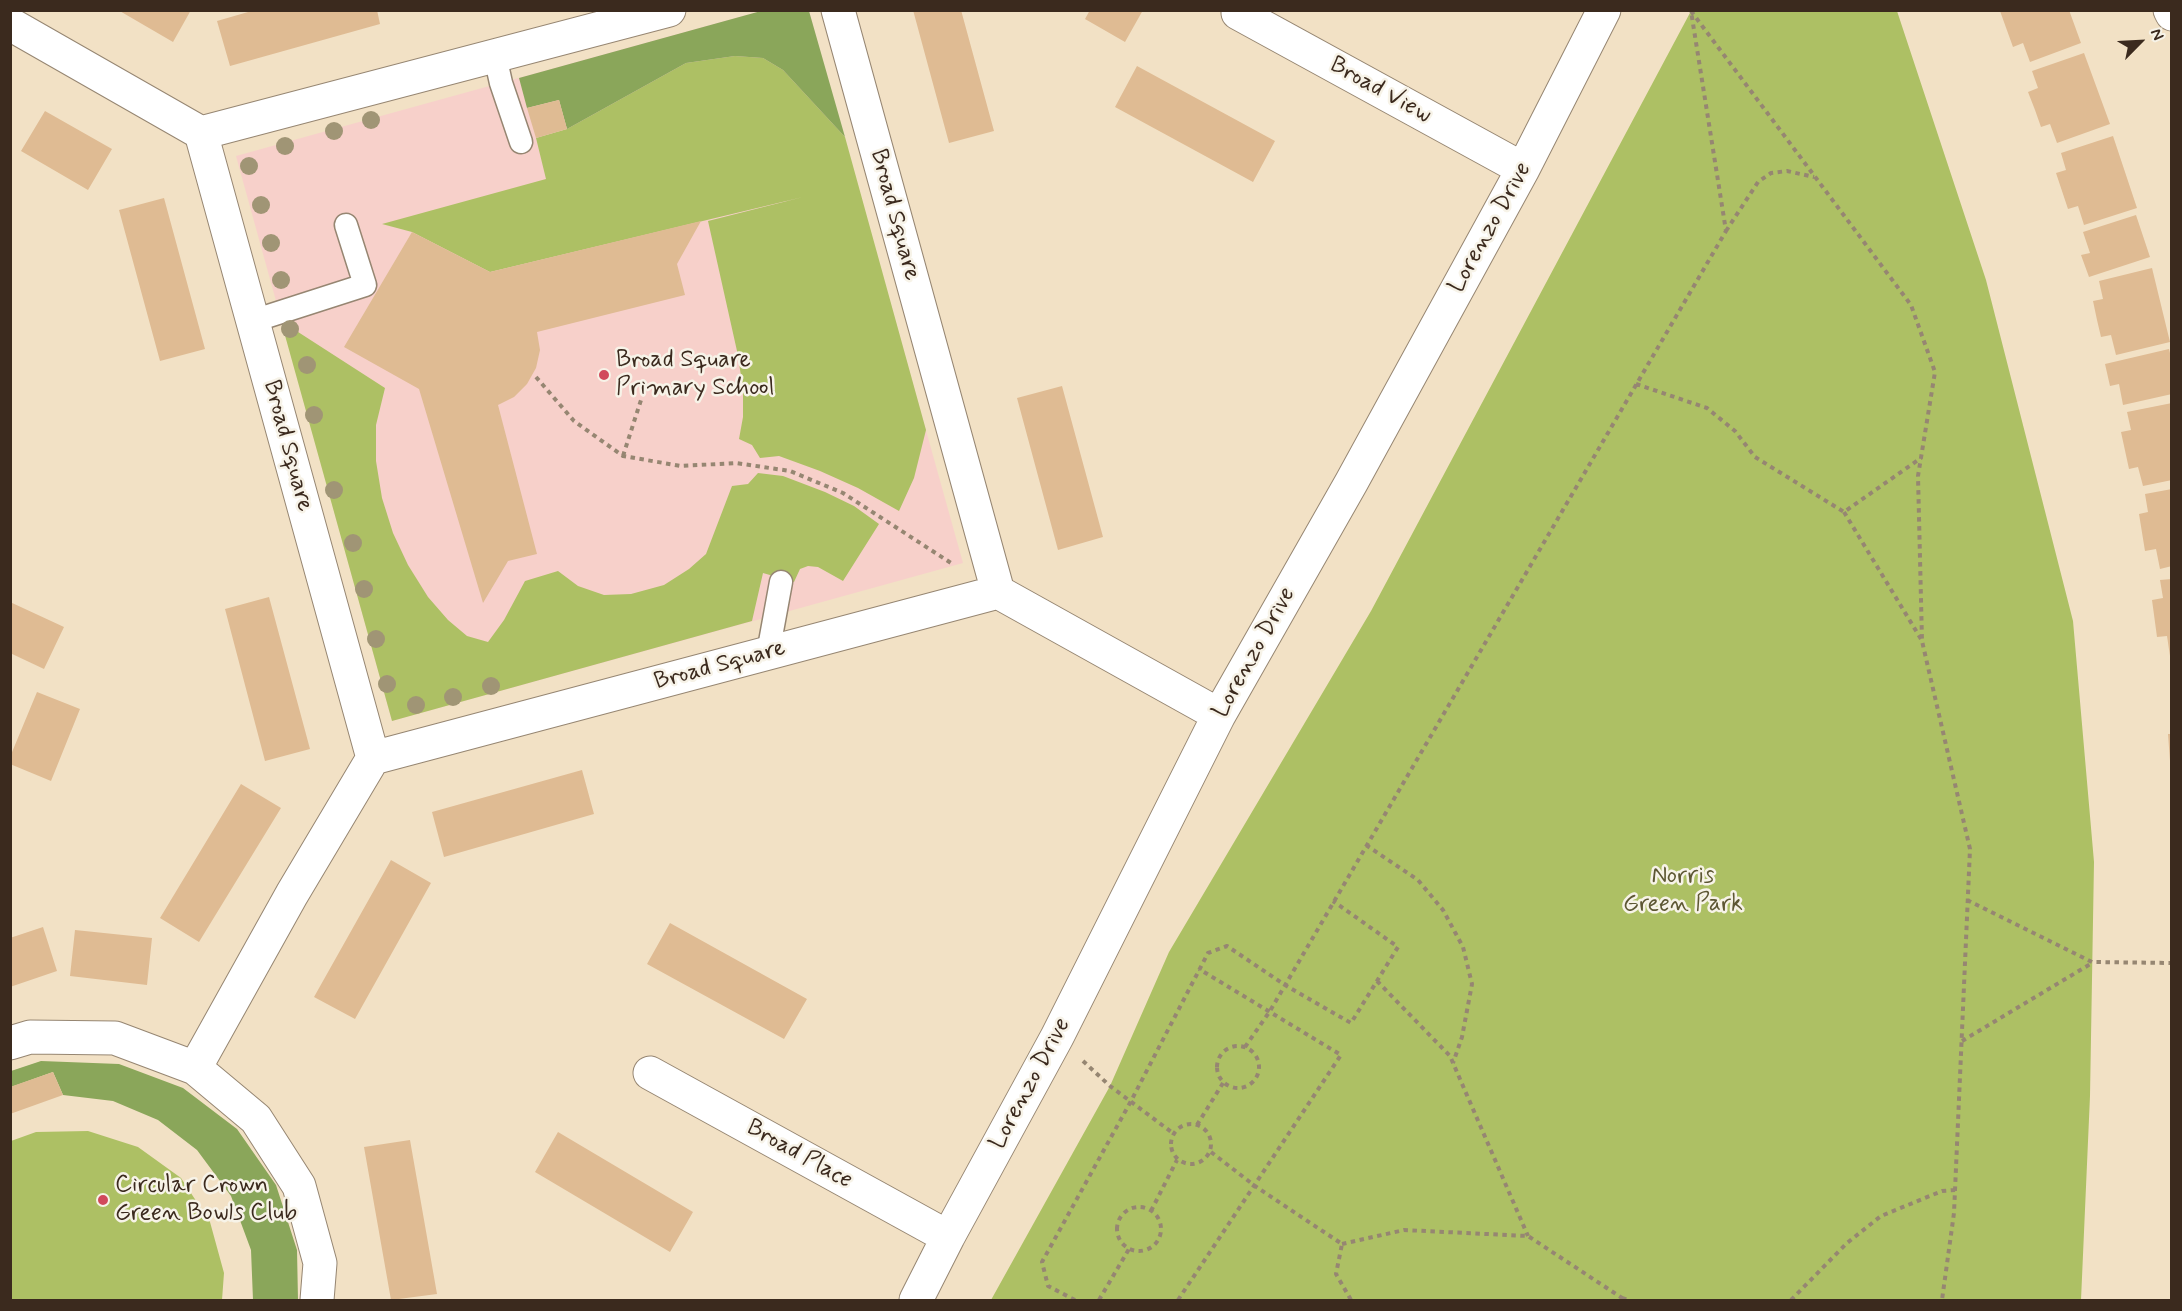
<!DOCTYPE html>
<style>
body{margin:0}
#map{position:relative;width:2182px;height:1311px;overflow:hidden;background:#f2e1c5;font-family:Mynerve,sans-serif}
canvas{display:block}
.frame{position:absolute;inset:0;border:12px solid #3b2a1e;pointer-events:none}
.north{position:absolute;left:2110px;top:12px;width:60px;height:60px;-webkit-text-stroke:4px #f7f3e8;paint-order:stroke;rotate:66deg;font-size:16px;font-weight:700;line-height:24px;text-align:center;color:#3b2a1e}
.north::after{content:'';display:block;margin:auto;width:21px;height:27px;background:#3b2a1e;clip-path:polygon(50% 0,100% 100%,50% 72%,0 100%)}
</style>
<div id="map">
<canvas width="2182" height="1311"></canvas>
<div class="frame"></div>
<div class="north">N</div>
</div>
<script>
const ctx = document.querySelector('canvas').getContext('2d');
ctx.lineJoin = 'round';
function paint(path, color) { ctx.fillStyle = color; ctx.fill(path, 'evenodd'); }
const poly = rows => new Path2D(rows.map(r => 'M' + r).join(''));
function strokePath(path, color, width, dash) { ctx.strokeStyle = color; ctx.lineWidth = width; ctx.lineCap = dash ? 'butt' : 'round'; ctx.setLineDash(dash || []); ctx.stroke(path); }
function drawText(font, color, halo, rows, align = 'center') {
  ctx.font = font + ' Mynerve,sans-serif'; ctx.lineWidth = 5; ctx.setLineDash([]); ctx.textBaseline = 'middle'; ctx.strokeStyle = halo; ctx.fillStyle = color; for (const [text, x, y, turn = 0] of rows) {
    ctx.save(); ctx.translate(x, y); ctx.rotate((+turn || 0) * Math.PI / 180); ctx.textAlign = isNaN(turn) ? turn : align; if (halo) ctx.strokeText(text, 0, 0); ctx.fillText(text, 0, 0); ctx.restore();
  }
}
paint(poly([
 [761,11,809,11,963,563,392,721,236,156]
]), '#f7d0ca');
paint(poly([
 [1691,11,1897,11,1986,280,2073,621,2094,862,2090,1096,2081,1300,991,1300,1110,1086,1169,952,1371,611],
 [735,56,763,58,783,70,845,137,926,430,914,478,899,511,858,488,820,471,779,456,760,458,752,445,739,439,743,417,743,388,737,351,708,221,803,197,490,272,412,232,382,224,546,179,536,138,567,129,686,63],
 [281,321,385,388,376,425,376,461,382,498,393,533,408,565,428,597,448,620,467,636,488,642,504,620,525,581,558,571,578,586,604,595,631,594,664,585,689,569,706,554,732,486,748,484,758,473,783,476,825,492,854,506,879,524,843,581,818,567,808,566,800,569,794,582,763,573,752,621,392,721],
 [88,1131,138,1147,181,1178,210,1222,224,1273,222,1300,11,1300,11,1141,36,1132]
]), '#adc064');
paint(poly([
 [761,11,809,11,845,137,783,70,763,58,735,56,686,63,567,129,559,100,527,108,519,78],
 [41,1061,119,1064,183,1088,237,1129,276,1185,297,1250,298,1300,253,1300,251,1250,231,1196,197,1150,158,1120,113,1101,63,1095,53,1072,11,1087,11,1071]
]), '#8aa65a');
paint(poly([
 [118,10,191,10,173,42],
 [255,10,377,10,380,24,230,66,217,21],
 [913,10,961,10,994,131,949,143],
 [1090,10,1143,10,1125,42,1085,19],
 [2002,10,2069,10,2081,43,2030,62,2023,43,2013,47,2000,11],
 [2084,53,2110,124,2057,143,2050,124,2041,127,2035,110,2028,92,2038,88,2032,71],
 [1137,66,1275,141,1253,182,1115,107],
 [559,100,567,129,536,138,527,108],
 [45,111,112,149,88,190,21,151],
 [2113,136,2137,208,2084,225,2078,206,2068,209,2056,173,2066,170,2061,153],
 [164,198,205,349,160,361,119,210],
 [2136,215,2150,257,2089,277,2081,255,2090,253,2083,232],
 [701,221,677,264,685,295,537,332,540,350,536,368,527,384,514,397,498,405,537,554,508,561,483,603,419,389,344,347,412,232,490,272],
 [2152,268,2170,342,2116,355,2111,335,2101,337,2097,320,2093,301,2103,299,2099,281],
 [2169,349,2172,361,2172,394,2123,405,2119,384,2110,386,2105,364],
 [1062,386,1103,537,1058,550,1017,398],
 [2172,403,2172,480,2143,486,2138,467,2129,469,2121,432,2131,430,2127,412],
 [2172,489,2172,566,2160,569,2156,549,2145,551,2139,514,2148,512,2145,494],
 [2172,579,2172,656,2170,656,2167,636,2157,637,2152,600,2163,598,2160,580],
 [269,597,310,749,265,761,225,609],
 [10,602,64,627,44,669,10,653],
 [37,692,80,709,51,781,10,764,10,757],
 [2168,734,2172,734,2172,761,2170,761],
 [582,770,594,814,444,857,432,812],
 [241,784,281,808,199,942,160,918],
 [391,860,431,883,355,1019,314,997],
 [670,923,807,999,784,1039,647,964],
 [43,927,57,971,10,987,10,938],
 [75,930,152,938,147,985,70,976],
 [53,1072,63,1095,10,1114,10,1087],
 [558,1132,693,1212,670,1252,535,1172],
 [410,1140,437,1294,391,1300,364,1147]
]), '#dfbb93');
const lane = poly([
 [495,56,501,83,521,142],
 [253,321,365,285,346,225],
 [768,653,781,582]
]);
const street = poly([
 [2170,10,2172,14],
 [1238,13,1523,169],
 [10,24,201,133,669,10],
 [201,133,373,758,998,592,838,10],
 [998,592,1219,715],
 [10,1043,30,1037,115,1038,195,1068,256,1119,299,1186,320,1263,317,1300],
 [195,1068,292,894,373,758],
 [650,1073,948,1237],
 [916,1300,948,1237,1057,1037,1219,715,1351,483,1523,169,1604,10]
]);
strokePath(lane, '#968672', 25);
strokePath(street, '#968672', 35);
strokePath(poly([
 [1726,231,1758,182,1771,173,1787,171,1814,177],
 [536,377,574,421,623,456,681,466,736,463,790,471,843,493,951,563],
 [1636,384,1707,408,1735,431,1755,457,1844,512,1921,458],
 [623,456,641,400],
 [1844,512,1921,639],
 [1366,845,1418,880,1443,910,1463,947,1472,984,1462,1037,1453,1063],
 [1967,900,2092,962,2172,963],
 [1377,981,1450,1056,1528,1236],
 [1962,1041,2092,963],
 '1217 1067a21 21 0 1 1 42 0a21 21 0 1 1-42 0Z',
 [1245,1047,1270,1011,1726,231,1691,11,1911,305,1935,372,1918,476,1922,641,1970,849,1954,1213,1942,1300],
 [1083,1061,1110,1086,1174,1134],
 '1171 1144a20 20 0 1 1 40 0a20 20 0 1 1-40 0Z',
 [1197,1125,1223,1083],
 [1211,1152,1255,1186,1342,1244,1336,1274,1351,1300],
 '1117 1229a22 22 0 1 1 44 0a22 22 0 1 1-44 0Z',
 [1151,1211,1177,1160],
 [1342,1244,1404,1230,1528,1236,1622,1298,1621,1300],
 [1622,1298,1628,1300],
 [1075,1300,1048,1286,1042,1262,1131,1101,1208,953,1227,946,1285,985,1351,1023,1398,947,1333,901],
 [1099,1300,1129,1249],
 [1178,1300,1341,1055,1199,969],
 [1791,1300,1847,1243,1881,1216,1942,1191,1955,1190]
]), '#968672', 4, [4.5, 4.5]);
strokePath(lane, '#fff', 22);
strokePath(street, '#fff', 33);
ctx.fillStyle = '#a09575';
for (const [x, y] of [
 [371,120],
 [334,131],
 [285,146],
 [249,166],
 [261,205],
 [271,243],
 [281,280],
 [290,329],
 [307,365],
 [314,415],
 [334,490],
 [353,543],
 [364,589],
 [376,639],
 [387,684],
 [491,686],
 [453,697],
 [416,705]
]) { ctx.beginPath(); ctx.arc(x, y, 9, 0, 2 * Math.PI); ctx.fill(); }
for (const [x, y, r, color] of [
 [604,375,6,"#d1495b"],
 [103,1200,6,"#d1495b"]
]) { const dot = new Path2D(); dot.arc(x, y, r, 0, 2 * Math.PI); ctx.fillStyle = color; ctx.fill(dot); strokePath(dot, '#f7f3e8', 2); }
drawText('24px', '#3b2a1e', '#f7f3e8', [
 ["Broad View",1380,91,29],
 ["Broad Square",894,215,75],
 ["Lorenzo Drive",1491,228,-61],
 ["Broad Square",287,446,75],
 ["Lorenzo Drive",1255,653,-61],
 ["Broad Square",720,666,-15],
 ["Lorenzo Drive",1031,1084,-62],
 ["Broad Place",799,1155,29]
]);
drawText('24px', '#3b2a1e', '#f7f3e8', [
 ["Broad Square",616,361],
 ["Primary School",616,389],
 ["Circular Crown",115,1186],
 ["Green Bowls Club",115,1214]
], 'left');
drawText('24px', '#5d5733', '#f7f3e8', [
 ["Norris",1683,877],
 ["Green Park",1683,905]
]);
</script>
